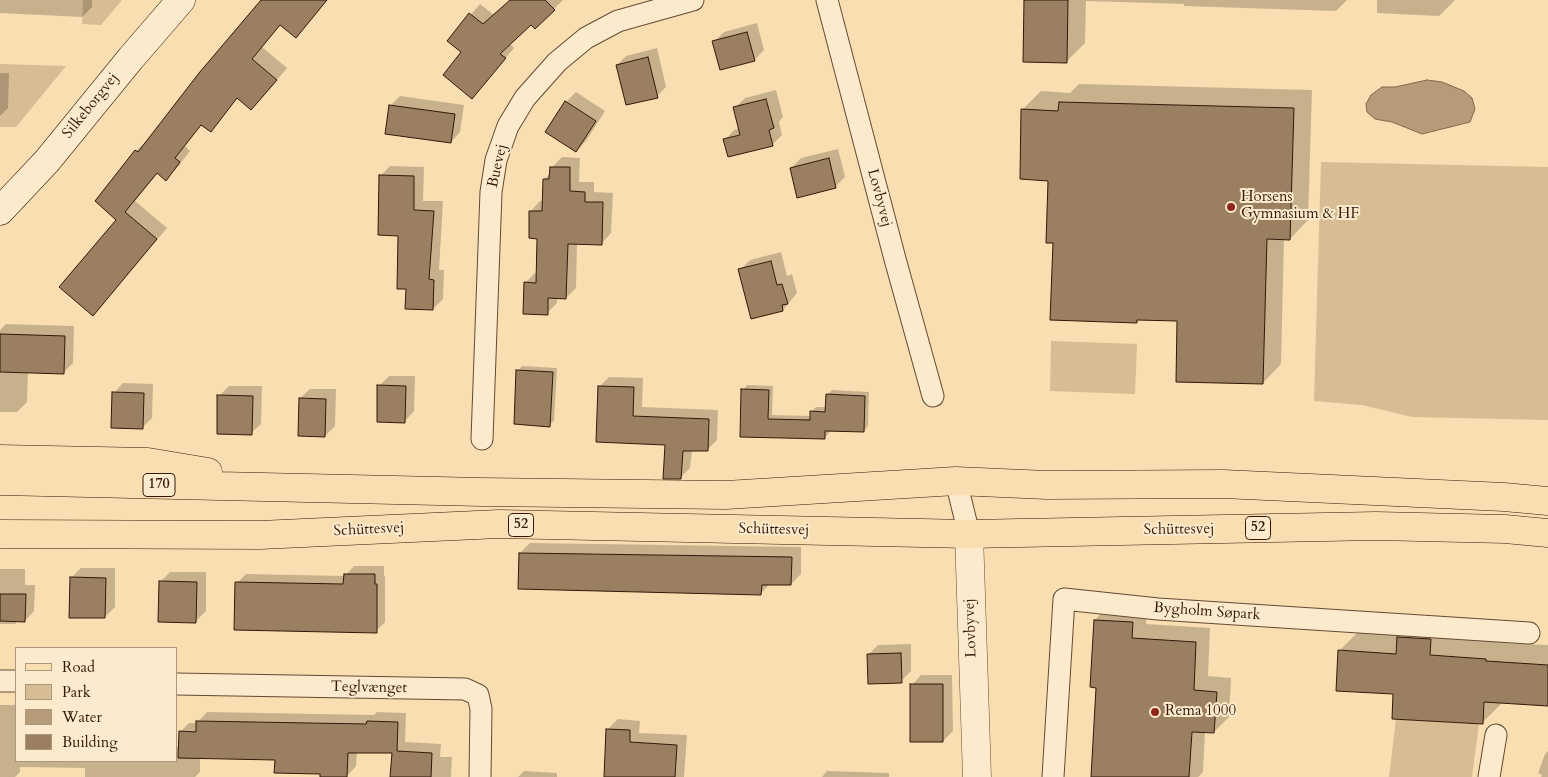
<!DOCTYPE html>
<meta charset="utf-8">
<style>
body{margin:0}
#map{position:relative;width:1548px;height:777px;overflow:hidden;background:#f9deb1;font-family:Cardo,serif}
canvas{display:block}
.legend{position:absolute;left:15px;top:647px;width:162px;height:115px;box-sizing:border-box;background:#fbeacc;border:1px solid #ab967e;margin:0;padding:6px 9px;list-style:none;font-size:15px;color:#331809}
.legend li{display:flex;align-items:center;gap:10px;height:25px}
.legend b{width:25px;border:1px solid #ab967e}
</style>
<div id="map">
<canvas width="1548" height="777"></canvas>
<ul class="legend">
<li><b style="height:6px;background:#f9deb1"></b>Road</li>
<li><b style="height:14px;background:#d7bc94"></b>Park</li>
<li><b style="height:14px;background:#b69b78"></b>Water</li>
<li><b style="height:14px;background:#9a7f60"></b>Building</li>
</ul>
</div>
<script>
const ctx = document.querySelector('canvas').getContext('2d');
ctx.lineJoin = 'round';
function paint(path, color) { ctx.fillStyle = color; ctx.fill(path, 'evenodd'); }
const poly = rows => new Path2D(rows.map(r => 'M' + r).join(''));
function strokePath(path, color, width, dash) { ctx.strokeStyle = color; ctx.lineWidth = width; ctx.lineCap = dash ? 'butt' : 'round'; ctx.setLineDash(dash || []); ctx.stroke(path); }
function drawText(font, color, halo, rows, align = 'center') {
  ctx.font = font + ' Cardo,serif'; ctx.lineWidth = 4; ctx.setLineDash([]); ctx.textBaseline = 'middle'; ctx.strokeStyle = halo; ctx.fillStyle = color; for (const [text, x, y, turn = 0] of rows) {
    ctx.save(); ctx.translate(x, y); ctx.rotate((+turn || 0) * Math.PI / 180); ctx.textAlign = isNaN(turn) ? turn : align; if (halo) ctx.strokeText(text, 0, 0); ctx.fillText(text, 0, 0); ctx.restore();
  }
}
paint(poly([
 [83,0,122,0,101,25,82,24],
 [0,64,66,66,16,127,0,127],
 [1321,162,1548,167,1548,420,1412,417,1362,405,1314,401],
 [1051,341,1137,344,1135,394,1050,391],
 [1396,719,1479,724,1472,777,1389,777]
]), '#d7bc94');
const water = poly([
 [1427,80,1442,82,1464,91,1472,98,1475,109,1470,122,1422,134,1392,122,1375,119,1367,112,1366,104,1371,95,1382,87,1395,87,1427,80]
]);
paint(water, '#b69b78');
strokePath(water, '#82674c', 1);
paint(poly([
 [0,0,92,0,92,7,82,17,0,13],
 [262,0,327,0,307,25,281,24,262,47,287,68,262,98,238,98,210,131,202,124,185,146,190,151,177,168,166,179,158,173,135,201,167,228,93,315,136,151,147,140],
 [511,0,563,0,554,9,531,24,510,44,514,48,472,97,463,52,449,41,480,4,494,15],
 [1025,0,1347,0,1336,11,1184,6,1184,4,1086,1,1085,43,1066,62],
 [1377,0,1455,0,1439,16,1377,13],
 [757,23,764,50,754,60,714,42,724,32],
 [657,48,666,87,657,96,617,65,626,56],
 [0,73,9,73,8,108,0,116],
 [1079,84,1312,90,1308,220,1290,239,1284,238,1281,364,1263,383,1179,320,1139,319,1137,321,1054,242,1049,180,1023,109,1041,91,1070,93],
 [776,90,783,117,779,122,782,135,772,145,725,140,734,130,740,128,735,108,745,98],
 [576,92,605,111,586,141,576,151,566,102],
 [400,96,464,105,460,132,451,142,390,106],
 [838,149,845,177,835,187,791,168,801,158],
 [562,157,580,158,579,182,594,182,594,192,613,193,611,233,602,243,577,243,576,288,566,298,557,297,557,303,547,313,525,283,535,273,537,273,538,238,531,211,540,201,543,201,544,180,551,172,552,167],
 [390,166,424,167,423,201,443,201,439,270,444,270,443,299,433,309,407,288,400,234,380,176],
 [781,252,787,276,792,274,797,293,783,310,740,270,750,260],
 [6,324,74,326,73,363,63,373,28,372,27,402,17,412,0,412,0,330],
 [522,366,557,368,554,421,549,425,518,371],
 [389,376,415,376,414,411,405,421,379,386],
 [609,377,643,378,642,407,718,410,717,440,707,450,692,450,690,468,680,478,666,444,597,441,599,387],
 [123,383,153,384,152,418,142,428,114,393],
 [747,385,773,386,772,415,811,416,811,412,816,407,827,407,827,395,832,390,869,392,868,426,864,431,829,430,829,433,824,438,741,436,743,390],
 [229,386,262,386,261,424,251,433,219,396],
 [310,389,336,389,335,426,325,436,300,398],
 [530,543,801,547,801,574,791,584,770,584,761,593,520,553],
 [354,566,384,566,384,576,385,576,385,622,376,631,237,583,246,574,345,576],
 [81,568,115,568,115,607,105,617,71,578],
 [0,569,25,569,25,585,35,585,34,611,25,621,18,621,15,624,0,624],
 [170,572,206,572,206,611,196,621,160,582],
 [1109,605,1147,608,1146,624,1210,628,1208,676,1231,678,1229,717,1214,732,1205,731,1203,772,1198,777,1092,777,1098,687,1095,620],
 [1358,632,1505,640,1504,643,1548,645,1548,705,1501,702,1501,704,1482,723,1395,693,1339,651],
 [911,644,911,671,901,681,868,655,878,645],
 [921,675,952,675,953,731,943,741,912,685],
 [0,705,16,705,16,761,176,761,176,747,180,747,180,732,189,723,197,723,207,712,374,715,377,712,406,713,405,742,441,744,440,757,452,757,451,777,392,777,393,752,357,752,356,766,347,776,322,773,276,759,200,757,200,772,195,777,85,777,85,768,20,767,20,772,15,777,0,777],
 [618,719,640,721,639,733,687,735,684,777,625,777,608,729],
 [1548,751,1548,777,1541,777,1542,775,1538,773,1545,754],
 [524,771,557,773,557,777,518,777],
 [827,771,889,773,889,777,822,777]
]), '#0003');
const building = poly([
 [261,0,327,0,296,38,280,25,252,59,277,80,251,110,237,98,211,132,201,125,175,158,180,162,166,181,157,173,125,212,157,239,93,316,59,287,116,220,95,201,135,150,138,152,199,73,261,0],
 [510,0,545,0,555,10,535,29,531,25,500,54,506,58,472,99,443,75,461,52,447,41,469,13,483,24,510,0],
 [1024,0,1068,0,1067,63,1023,62,1024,0],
 [747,32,755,61,720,70,712,41,747,32],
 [648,57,658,98,626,105,616,65,648,57],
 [766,99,774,128,769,130,773,146,728,157,723,139,740,135,733,107,766,99],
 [565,101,596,121,576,152,545,132,565,101],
 [1059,102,1294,108,1290,240,1267,239,1263,384,1176,382,1177,321,1137,320,1137,323,1050,320,1053,243,1046,243,1048,181,1020,179,1021,109,1058,111,1059,102],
 [389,105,455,114,451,143,385,134,389,105],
 [829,158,836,188,797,198,790,168,829,158],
 [550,167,570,167,570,191,585,192,585,202,603,202,602,245,568,244,566,299,548,298,548,315,523,314,524,282,536,283,537,239,529,238,529,211,542,211,543,179,549,179,550,167],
 [379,175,414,176,414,210,434,211,429,279,434,280,433,310,405,309,406,289,397,289,398,236,378,235,379,175],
 [771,261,777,285,782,284,788,304,782,305,783,311,751,319,738,269,771,261],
 [0,334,65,336,64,374,0,372,0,334],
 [516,370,553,372,550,427,514,424,516,370],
 [377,385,406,386,405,423,377,422,377,385],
 [598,386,634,387,633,416,709,419,708,451,683,451,681,479,663,479,665,445,596,442,598,386],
 [741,389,769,390,768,419,810,420,810,411,825,412,826,394,865,396,864,432,825,431,825,439,740,437,741,389],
 [112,392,144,393,143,429,111,428,112,392],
 [217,395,253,396,252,435,217,434,217,395],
 [299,398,326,399,325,437,298,436,299,398],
 [519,553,792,557,791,585,762,585,761,595,518,589,519,553],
 [344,574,375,574,375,584,377,584,377,633,234,630,235,582,343,584,344,574],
 [70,577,106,578,105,618,69,618,70,577],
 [159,581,197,582,196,623,158,622,159,581],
 [0,594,26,594,25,622,0,621,0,594],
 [1094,620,1133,622,1132,638,1196,642,1194,690,1217,692,1214,733,1192,732,1189,777,1091,777,1096,688,1090,687,1094,620],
 [1397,637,1431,639,1430,655,1486,659,1486,661,1548,665,1548,706,1484,702,1483,724,1392,719,1393,694,1336,691,1338,650,1396,654,1397,637],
 [901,653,902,683,868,684,867,654,901,653],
 [910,684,943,684,943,742,910,742,910,684],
 [196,721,366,724,367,721,398,722,397,751,432,753,431,777,390,777,392,753,348,753,347,777,320,777,320,774,274,773,275,760,178,758,179,731,196,732,196,721],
 [606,729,630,730,630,742,677,745,675,777,604,777,606,729]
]);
paint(building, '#9a7f60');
strokePath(building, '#331809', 1);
const minor = poly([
 [827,0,895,259,933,396],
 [482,439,491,192,496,160,508,126,525,98,557,62,586,38,618,21,693,0],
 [956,481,969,534],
 [0,681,16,681],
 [176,684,465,689,478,695,481,709,480,777],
 [1053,777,1064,599,1158,609,1529,633],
 [1489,777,1496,735]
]);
const tertiary = poly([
 [969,534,977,777]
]);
const secondary = poly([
 [0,211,47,161,131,58,181,0]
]);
const primary = poly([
 [0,459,148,462,208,472],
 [0,481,482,492,726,495,956,481,1047,485,1223,484,1504,497,1548,501],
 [0,534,260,535,499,524,969,534,1376,526,1505,529,1548,533]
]);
strokePath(minor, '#644a33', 23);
strokePath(tertiary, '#644a33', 29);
strokePath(secondary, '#331809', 29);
strokePath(primary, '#331809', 29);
strokePath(minor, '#fbeacc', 21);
strokePath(tertiary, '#fbeacc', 28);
strokePath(secondary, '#fbeacc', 28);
strokePath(primary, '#f9deb1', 28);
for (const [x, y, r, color] of [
 [1231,207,5,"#8f2418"],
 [1155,712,5,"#8f2418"]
]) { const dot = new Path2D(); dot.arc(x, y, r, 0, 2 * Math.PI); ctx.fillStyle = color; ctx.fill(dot); strokePath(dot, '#fbeacc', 2); }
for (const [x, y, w] of [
 [159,485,32],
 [521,525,25],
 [1258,528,25]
]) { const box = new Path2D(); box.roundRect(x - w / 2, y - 11.5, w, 23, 4); ctx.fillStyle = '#fbeacc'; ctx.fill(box); strokePath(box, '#331809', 1); }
drawText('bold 14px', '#331809', null, [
 ["170",159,485],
 ["52",521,525],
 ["52",1258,528]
]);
drawText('15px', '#331809', '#fbeacc', [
 ["Silkeborgvej",91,106,-51],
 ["Buevej",498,166,-77],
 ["Lovbyvej",879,198,75],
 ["Schüttesvej",369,530,-3],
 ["Schüttesvej",774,530,1],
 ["Schüttesvej",1179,530,-1],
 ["Bygholm Søpark",1207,612,4],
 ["Lovbyvej",971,628,-92],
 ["Teglvænget",369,688,1]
]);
drawText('15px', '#331809', '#fbeacc', [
 ["Horsens",1241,198],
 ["Gymnasium & HF",1241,215],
 ["Rema 1000",1165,712]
], 'left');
</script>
